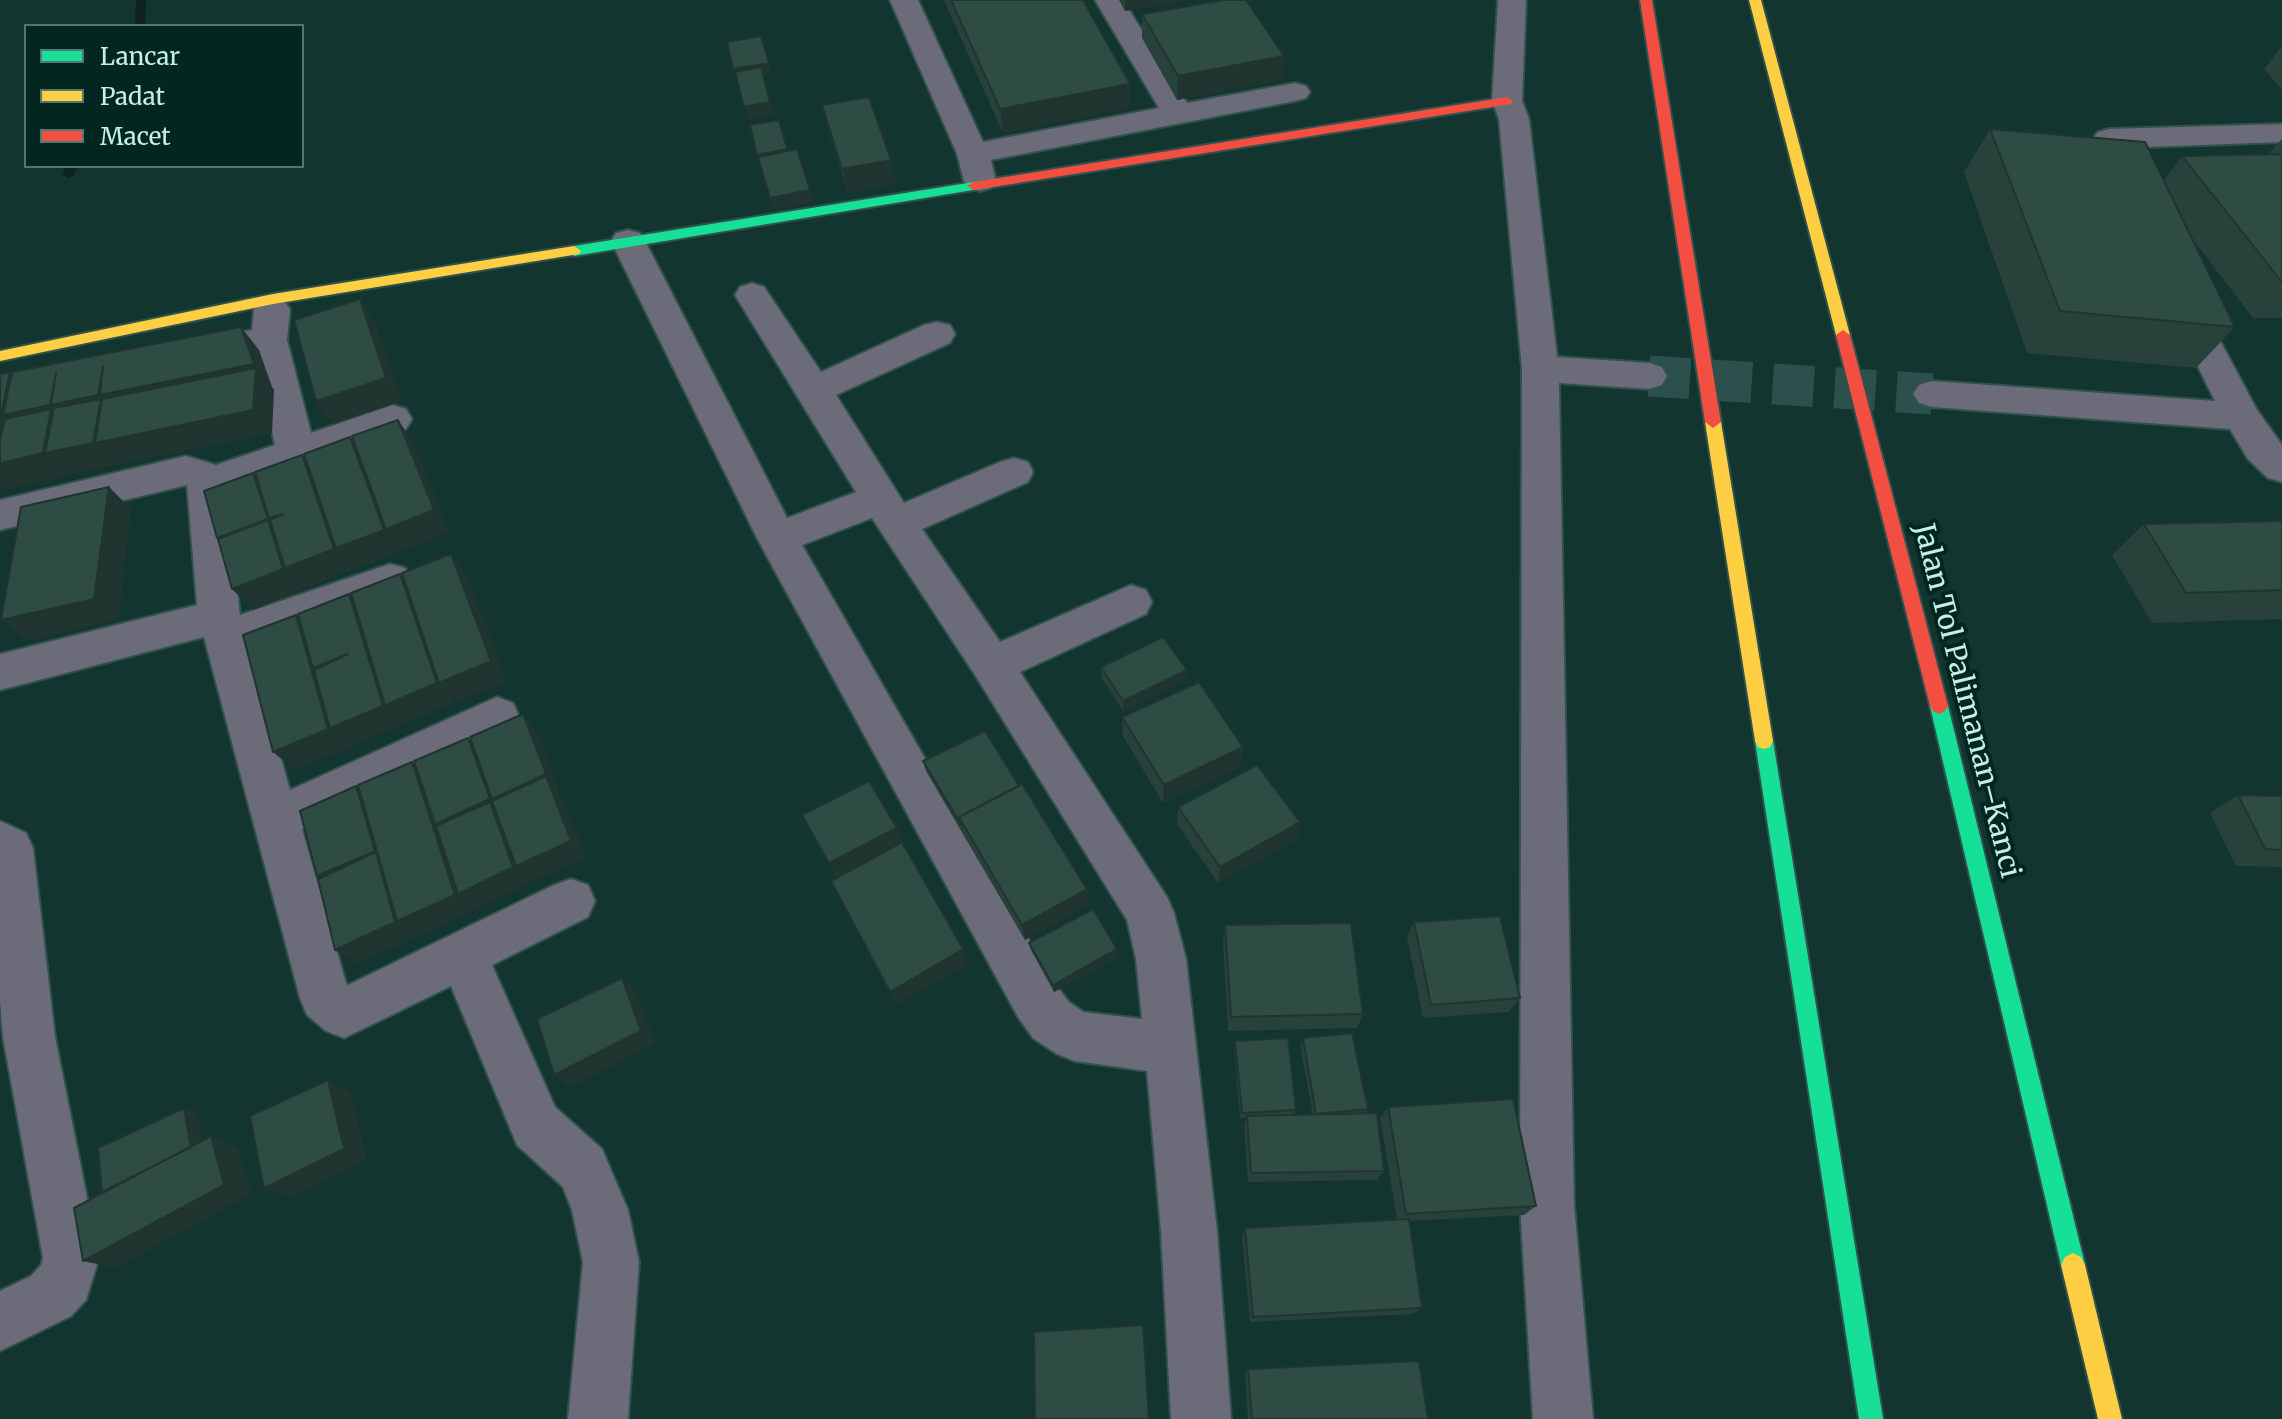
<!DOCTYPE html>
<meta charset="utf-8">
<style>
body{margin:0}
#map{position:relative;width:2282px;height:1419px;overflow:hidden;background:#123530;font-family:Merriweather,serif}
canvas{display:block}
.legend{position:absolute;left:24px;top:24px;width:280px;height:144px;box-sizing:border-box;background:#042621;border:2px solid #507771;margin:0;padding:10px 14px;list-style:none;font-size:24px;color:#c2f1e8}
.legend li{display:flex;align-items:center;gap:16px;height:40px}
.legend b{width:40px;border:2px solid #507771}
</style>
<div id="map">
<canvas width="2282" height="1419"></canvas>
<ul class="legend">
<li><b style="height:10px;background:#16e098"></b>Lancar</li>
<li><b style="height:10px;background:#ffcf43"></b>Padat</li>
<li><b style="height:10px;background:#f24e42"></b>Macet</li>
</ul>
</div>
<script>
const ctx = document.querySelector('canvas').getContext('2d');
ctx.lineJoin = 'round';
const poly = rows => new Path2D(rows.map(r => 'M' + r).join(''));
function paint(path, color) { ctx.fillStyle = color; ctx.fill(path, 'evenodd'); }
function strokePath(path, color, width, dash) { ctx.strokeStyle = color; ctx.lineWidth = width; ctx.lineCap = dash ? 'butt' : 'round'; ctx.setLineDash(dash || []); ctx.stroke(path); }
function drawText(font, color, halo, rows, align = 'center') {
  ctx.font = font + ' Merriweather,serif'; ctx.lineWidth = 8; ctx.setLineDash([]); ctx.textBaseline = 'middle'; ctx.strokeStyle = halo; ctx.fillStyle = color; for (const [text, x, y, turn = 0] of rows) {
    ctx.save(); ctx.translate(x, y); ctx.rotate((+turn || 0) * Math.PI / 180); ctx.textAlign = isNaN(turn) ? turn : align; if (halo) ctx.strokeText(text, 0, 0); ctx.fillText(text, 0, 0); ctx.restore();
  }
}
paint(poly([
 [136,0,146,0,145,26,135,26,136,0],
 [67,166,79,166,72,177,68,178,62,174,67,166]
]), '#0f221e');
strokePath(poly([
 [1649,376,1932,394]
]), '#2c514c', 41, [41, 21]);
const street = poly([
 [890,0,918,0,983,142,1159,108,1095,0,1123,0,1187,103,1295,83,1306,86,1310,92,1306,98,1295,101,991,160,996,181,991,188,980,191,969,188,964,181,957,154,890,0],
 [1498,0,1526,0,1522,101,1529,119,1557,357,1649,363,1662,367,1667,376,1662,385,1649,389,1559,383,1574,1204,1593,1419,1533,1419,1520,1204,1522,369,1499,119,1492,101,1498,0],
 [2282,124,2282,142,2121,148,2144,192,2140,199,2128,202,2116,199,2088,145,2098,132,2109,129,2282,124],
 [628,230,640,233,645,241,787,518,856,492,735,295,740,287,752,283,764,287,821,372,924,325,937,322,950,325,955,334,950,343,836,395,904,503,1000,462,1014,458,1028,462,1033,472,1028,482,922,529,1000,642,1131,585,1146,590,1152,602,1146,614,1020,672,1167,897,1174,913,1186,959,1217,1231,1231,1419,1171,1419,1161,1231,1147,1071,1075,1061,1057,1054,1033,1038,1018,1017,757,538,611,241,616,233,628,230],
 [872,518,977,678,1127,920,1136,959,1142,1019,1083,1012,1069,1002,1054,983,802,545,872,518],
 [2182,288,2194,292,2257,410,2282,445,2282,482,2268,478,2248,459,2230,429,1932,407,1919,403,1913,394,1919,385,1932,381,2215,401,2165,300,2170,292,2182,288],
 [272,297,284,301,290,309,287,340,311,433,393,405,406,409,412,419,406,429,226,491,240,615,390,564,405,568,411,580,405,592,249,647,290,790,497,697,513,703,519,716,513,729,302,829,346,983,348,985,554,885,571,879,588,885,595,901,588,917,492,965,555,1107,602,1149,628,1210,639,1262,628,1419,568,1419,583,1262,572,1210,563,1187,517,1145,451,986,344,1038,326,1031,307,1015,300,998,204,637,0,690,0,654,197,605,187,485,0,530,0,500,186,456,216,465,275,445,255,355,195,365,182,361,177,352,182,343,252,330,254,309,260,301,272,297],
 [0,821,26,833,33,848,55,1037,99,1258,86,1300,71,1316,0,1351,0,1291,31,1276,41,1265,43,1258,3,1037,0,1001,0,821]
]);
const fast = poly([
 [974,182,979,183,979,189,574,256,567,251,574,246,974,182],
 [1939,698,1945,701,1948,706,2085,1265,2081,1273,2073,1277,2065,1273,2061,1265,1930,706,1933,701,1939,698],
 [1764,733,1770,735,1773,741,1883,1419,1859,1419,1755,741,1758,735,1764,733]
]);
const slow = poly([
 [1749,0,1761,0,1850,335,1843,340,1836,335,1749,0],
 [574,246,581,251,579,254,273,304,0,361,0,351,273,294,574,246],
 [1713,416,1721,422,1773,741,1770,747,1764,749,1758,747,1755,741,1705,422,1713,416],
 [2073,1253,2081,1257,2085,1265,2122,1419,2098,1419,2061,1265,2065,1257,2073,1253]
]);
const jam = poly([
 [1640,0,1652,0,1721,422,1713,428,1705,422,1640,0],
 [1507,97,1513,101,1511,104,974,190,967,186,974,182,1507,97],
 [1843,330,1850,335,1948,706,1945,711,1939,714,1933,711,1930,706,1836,335,1843,330]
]);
strokePath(street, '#31514c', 4);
strokePath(fast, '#31514c', 4);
strokePath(slow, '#31514c', 4);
strokePath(jam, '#31514c', 4);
paint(street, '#6b6b79');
paint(fast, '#16e098');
paint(slow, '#ffcf43');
paint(jam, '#f24e42');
paint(poly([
 [944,0,1083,0,1130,108,1003,133],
 [1119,0,1189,0,1125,11],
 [1142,14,1284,56,1282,80,1177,100,1142,38],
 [2282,46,2282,90,2264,69],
 [822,105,896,184,848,193,828,129],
 [1990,129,2164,180,2182,156,2268,154,2282,139,2282,318,2253,318,2194,241,2235,327,2196,368,2027,353,1964,172],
 [2282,521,2282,619,2152,623,2112,555,2144,524],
 [1101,667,1187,670,1186,680,1123,711,1101,677],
 [1122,717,1241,766,1163,803,1123,736],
 [923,761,1019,786,1087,889,1089,904,1025,940,926,771],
 [2238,795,2282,796,2282,867,2236,866,2210,813],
 [1178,807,1300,822,1296,840,1218,883,1177,824],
 [1414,922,1520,998,1509,1012,1423,1018,1407,937],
 [1225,925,1363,1014,1357,1028,1228,1031,1223,940],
 [1029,943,1117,949,1118,957,1054,992,1031,950],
 [1303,1038,1368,1109,1366,1114,1384,1171,1377,1180,1248,1182,1244,1127,1246,1118,1240,1118,1234,1047,1235,1041,1296,1110,1294,1115,1313,1115,1300,1045],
 [1388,1107,1536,1206,1524,1215,1409,1221,1422,1308,1413,1314,1250,1322,1242,1236,1245,1228,1397,1220,1380,1118],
 [1248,1369,1428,1419,1248,1419,1245,1373]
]), '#28413a');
paint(poly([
 [1125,0,1189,0,1125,11],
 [1284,56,1282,80,1177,100,1178,76],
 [769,63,772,75,737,81,733,69],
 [1130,84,1130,108,1003,133,1000,109],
 [770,102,774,115,748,119,744,107],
 [787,149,790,161,761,167,757,155],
 [891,160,896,184,848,193,842,169],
 [810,190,813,202,773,210,770,198],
 [360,299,375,322,402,401,333,424,316,401],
 [241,327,259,350,272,387,274,390,272,433,117,465,116,464,115,465,69,475,67,474,67,476,19,486,18,484,17,486,0,490,0,415,10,372,34,395,56,373,103,366],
 [398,420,413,442,450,532,403,550,399,546,401,551,354,570,351,566,352,570,304,589,301,586,303,590,253,610,232,589,238,559,217,538,253,473,273,495,302,455,320,477,350,437,367,459],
 [109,487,131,509,119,619,28,641,1,620],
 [451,554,467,575,507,681,456,702,453,698,454,703,404,724,401,721,402,725,350,747,347,744,349,748,295,770,273,752,296,615,315,635,349,594,367,614,400,574,417,595],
 [1187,670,1186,680,1123,711,1123,701],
 [523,714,538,733,560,793,586,857,532,882,527,877,529,884,476,909,471,905,473,911,417,937,414,934,415,938,357,964,335,950,339,893,317,876,356,786,376,803,412,762,431,780,468,738,484,757],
 [1243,747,1241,766,1163,803,1164,785],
 [1300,822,1296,840,1218,883,1220,867],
 [897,828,903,845,838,880,829,863],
 [1087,889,1089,904,1025,940,1022,925],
 [963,949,968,964,896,1005,890,992],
 [1117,949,1118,957,1054,992,1053,985],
 [622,978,637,992,655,1044,571,1087,554,1075],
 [328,1080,351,1092,367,1159,291,1197,264,1188],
 [184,1108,198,1113,205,1154,118,1197,102,1192],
 [211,1136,238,1147,251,1194,116,1268,83,1261]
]), '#20352f');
const building = poly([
 [951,0,1083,0,1130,84,1000,109,951,0],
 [1224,0,1246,0,1284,56,1178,76,1142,14,1224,0],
 [761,36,769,63,733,69,727,42,761,36],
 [761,67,770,102,744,107,735,72,761,67],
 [869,97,891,160,842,169,822,105,869,97],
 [779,120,787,149,757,155,750,125,779,120],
 [1990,129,2145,142,2235,327,2060,311,1990,129],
 [797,149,810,190,770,198,758,157,797,149],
 [2282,154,2282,282,2182,156,2282,154],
 [360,299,386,378,316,401,294,320,360,299],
 [241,327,254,364,100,395,103,366,98,395,51,405,56,373,50,405,3,415,12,372,241,327],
 [256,368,253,410,95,443,102,399,256,368],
 [10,372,1,415,0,415,0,374,10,372],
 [101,399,93,443,45,453,54,408,101,399],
 [51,409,43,453,0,463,0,440,5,419,51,409],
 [398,420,434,510,386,529,352,436,398,420],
 [350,437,384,530,336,548,304,454,350,437],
 [302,455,334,549,285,568,270,520,283,514,269,518,255,472,302,455],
 [253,473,268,519,217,538,204,491,253,473],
 [109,487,94,599,1,620,21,507,109,487],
 [268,520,283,569,232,589,218,539,268,520],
 [2282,521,2282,590,2186,593,2144,524,2282,521],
 [451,554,491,661,439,683,402,573,451,554],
 [400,574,437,683,385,705,351,593,400,574],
 [349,594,383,706,330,728,314,670,348,654,313,668,298,614,349,594],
 [296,615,328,729,273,752,243,635,296,615],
 [1163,637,1187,670,1123,701,1101,667,1163,637],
 [1199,682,1243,747,1164,785,1122,717,1199,682],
 [523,714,546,774,492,799,470,737,523,714],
 [985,731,1019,786,959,817,962,826,923,761,985,731],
 [468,738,490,799,435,824,414,761,468,738],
 [412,762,455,895,397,921,358,785,412,762],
 [1257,765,1300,822,1220,867,1178,807,1257,765],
 [546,776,571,841,516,866,492,801,546,776],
 [869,781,897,828,829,863,802,815,869,781],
 [1022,784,1087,889,1022,925,959,817,1022,784],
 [356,786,375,851,317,876,300,811,356,786],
 [2238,795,2282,796,2282,850,2265,849,2238,795],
 [490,802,513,867,458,894,436,826,490,802],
 [902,842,963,949,890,992,831,881,902,842],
 [376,852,395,922,335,950,318,879,376,852],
 [1093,909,1117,949,1053,985,1029,943,1093,909],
 [1500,916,1520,998,1431,1005,1414,922,1500,916],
 [1351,923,1363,1014,1231,1017,1225,925,1351,923],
 [622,978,641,1031,554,1075,537,1019,622,978],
 [1352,1033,1368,1109,1316,1114,1303,1038,1352,1033],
 [1288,1038,1296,1110,1242,1113,1235,1041,1288,1038],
 [328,1080,344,1149,264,1188,250,1116,328,1080],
 [1513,1099,1536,1206,1406,1214,1388,1107,1513,1099],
 [184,1108,191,1147,102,1192,98,1148,184,1108],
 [1377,1113,1384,1171,1251,1173,1247,1116,1377,1113],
 [211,1136,224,1185,83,1261,74,1208,211,1136],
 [1409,1219,1422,1308,1253,1317,1245,1228,1409,1219],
 [1143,1325,1149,1419,1035,1419,1034,1332,1143,1325],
 [1419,1361,1428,1419,1252,1419,1248,1369,1419,1361]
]);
paint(building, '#2e4c43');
strokePath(building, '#20352f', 2);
drawText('28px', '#c2f1e8', '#042621', [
 ["Jalan Tol Palimanan–Kanci",1966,701,76]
]);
</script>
